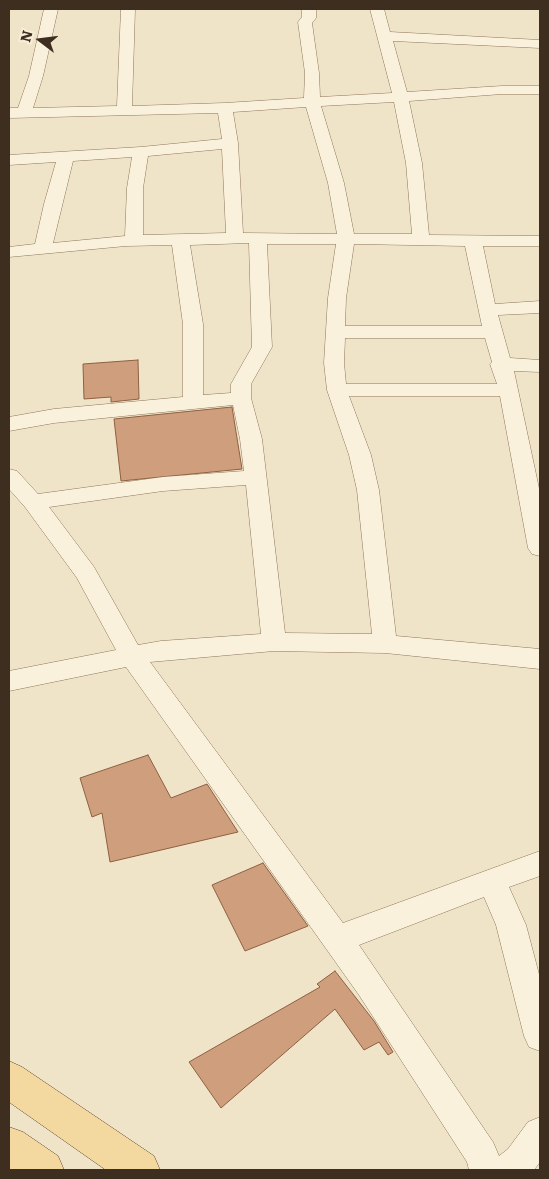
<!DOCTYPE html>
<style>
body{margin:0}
#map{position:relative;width:549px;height:1179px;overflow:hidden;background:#f0e4c8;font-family:Literata,serif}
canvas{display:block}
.frame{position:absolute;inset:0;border:10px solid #3d2e20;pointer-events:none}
.north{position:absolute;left:15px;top:15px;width:50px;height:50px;-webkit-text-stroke:4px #f7eed8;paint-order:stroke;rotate:285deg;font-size:14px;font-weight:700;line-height:20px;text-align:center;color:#3d2e20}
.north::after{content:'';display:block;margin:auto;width:18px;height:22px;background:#3d2e20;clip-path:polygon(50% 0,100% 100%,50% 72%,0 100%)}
</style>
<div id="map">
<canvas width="549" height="1179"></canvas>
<div class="frame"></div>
<div class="north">N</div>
</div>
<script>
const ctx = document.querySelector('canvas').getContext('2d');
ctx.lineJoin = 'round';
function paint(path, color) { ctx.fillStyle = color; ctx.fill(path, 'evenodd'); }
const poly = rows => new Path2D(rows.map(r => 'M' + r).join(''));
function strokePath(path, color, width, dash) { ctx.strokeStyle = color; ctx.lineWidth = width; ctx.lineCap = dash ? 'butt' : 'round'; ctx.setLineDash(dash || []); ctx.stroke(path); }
const building = poly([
 [138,360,139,399,111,402,111,397,84,399,83,364,138,360],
 [232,407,242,469,121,481,114,419,232,407],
 [148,755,171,798,207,784,238,832,110,862,102,813,92,817,80,778,148,755],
 [263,863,308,926,245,951,212,885,263,863],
 [335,971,374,1021,393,1052,388,1055,379,1042,364,1050,335,1009,221,1108,189,1062,320,987,317,984,335,971]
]);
paint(building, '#cf9f7d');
strokePath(building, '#8d5f41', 1);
const minor = poly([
 [44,9,58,9,43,76,33,108,117,106,121,9,135,9,132,106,225,103,304,98,305,73,298,22,302,17,302,9,316,9,316,18,312,23,319,73,320,97,392,93,370,9,384,9,390,32,540,40,540,48,393,41,407,92,502,86,540,86,540,94,502,94,409,101,422,163,429,235,540,236,540,246,483,246,495,304,540,301,540,313,498,315,510,358,540,360,540,372,514,371,540,493,540,556,532,554,528,548,500,396,349,396,371,455,379,490,396,636,540,649,540,669,385,653,274,651,150,662,343,923,540,851,540,876,509,887,526,925,540,978,540,1051,529,1047,524,1036,496,925,484,897,359,945,493,1142,499,1156,508,1149,528,1122,540,1117,540,1162,534,1170,469,1170,467,1162,359,995,126,667,9,691,9,671,116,650,77,578,25,507,9,489,9,469,17,471,38,494,163,477,244,471,240,439,233,405,54,423,9,431,9,417,54,409,183,397,183,324,172,245,126,246,9,257,9,247,35,244,44,204,56,162,9,165,9,155,141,147,222,139,218,113,9,118,9,108,18,108,29,76,44,9],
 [394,102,406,163,412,234,354,234,344,183,321,106,394,102],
 [306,107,328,183,337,234,243,233,238,143,233,112,306,107],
 [222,149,226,233,143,235,143,188,148,156,222,149],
 [132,157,127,188,125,236,53,243,73,161,132,157],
 [249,243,252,347,231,384,231,393,203,395,203,324,190,245,249,243],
 [267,244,336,244,328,298,324,363,327,390,349,455,357,490,372,634,285,633,262,439,251,398,251,384,272,347,267,244],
 [354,244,465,246,482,326,345,326,346,298,354,244],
 [345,338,485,338,492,362,490,364,497,384,346,384,344,363,345,338],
 [246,485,261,634,161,641,138,645,94,567,49,507,163,491,246,485]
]);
const primary = poly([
 [9,1061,22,1067,154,1156,160,1170,106,1170,9,1102,9,1061],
 [9,1127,23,1132,58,1156,64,1170,9,1169,9,1127]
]);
strokePath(minor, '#8d765c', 1);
strokePath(primary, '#5b4430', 1);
paint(minor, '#faf1dc');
paint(primary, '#f3d9a0');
</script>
